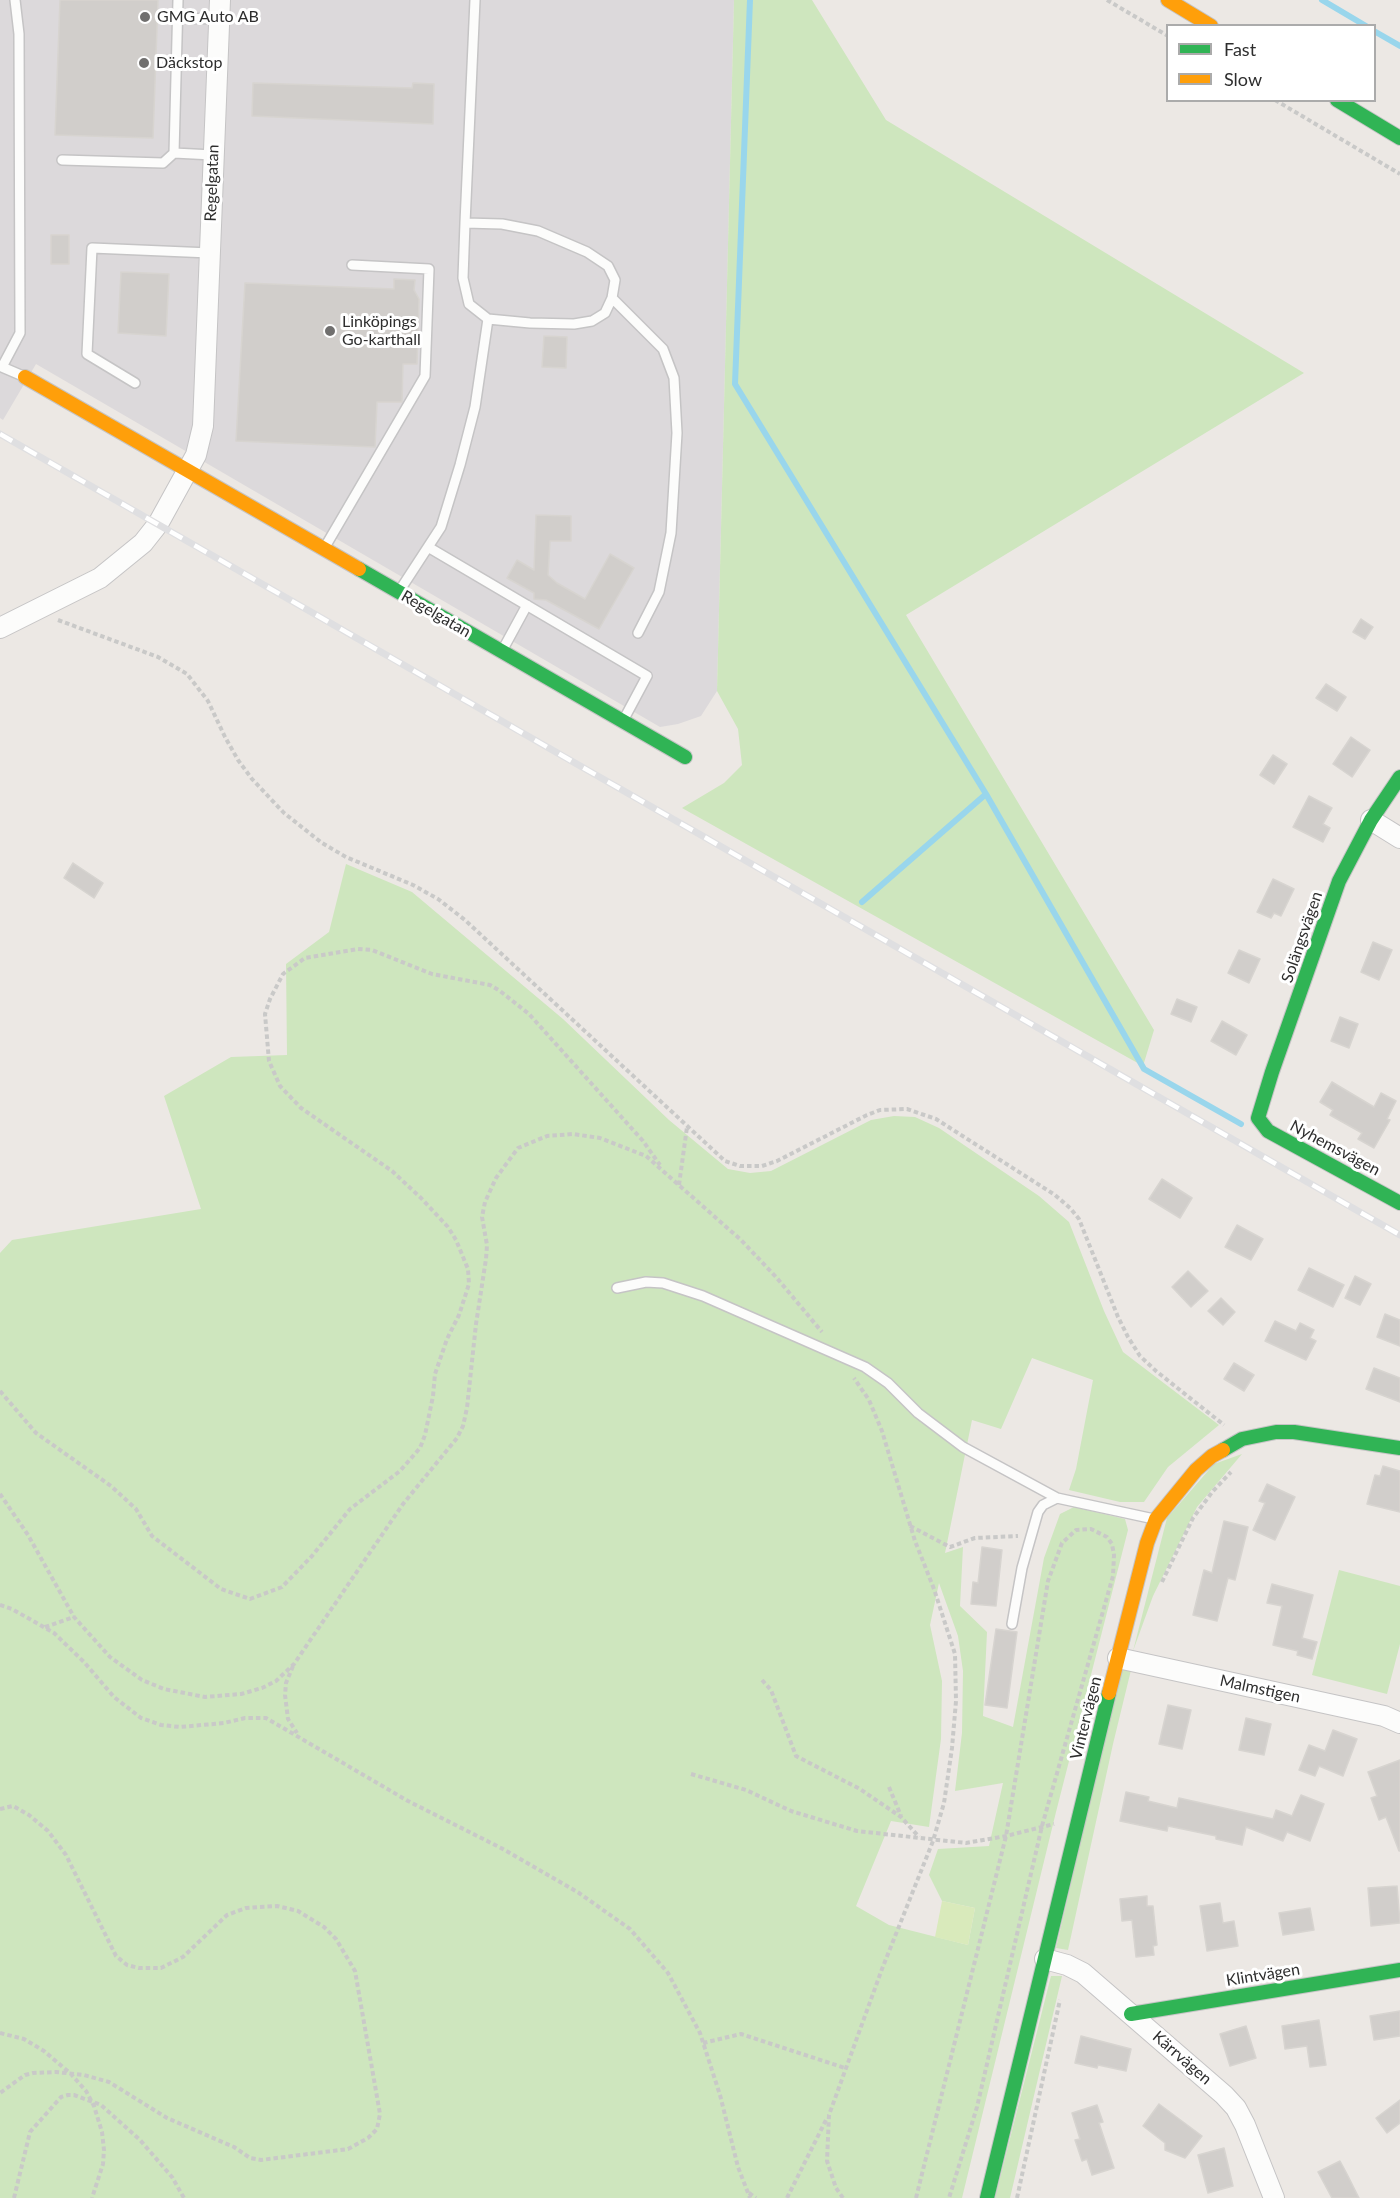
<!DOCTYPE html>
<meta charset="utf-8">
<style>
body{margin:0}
#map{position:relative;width:1400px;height:2198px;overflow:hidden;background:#ece8e4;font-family:Lato,sans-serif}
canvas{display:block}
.legend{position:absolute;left:1166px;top:24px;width:210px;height:78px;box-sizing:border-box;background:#fff;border:2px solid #ababab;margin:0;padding:8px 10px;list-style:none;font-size:18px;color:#2e2e2e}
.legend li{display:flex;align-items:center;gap:12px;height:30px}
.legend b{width:30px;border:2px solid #ababab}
</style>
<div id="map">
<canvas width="1400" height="2198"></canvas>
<ul class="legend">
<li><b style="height:8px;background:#30b455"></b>Fast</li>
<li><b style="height:8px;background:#ff9f0a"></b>Slow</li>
</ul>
</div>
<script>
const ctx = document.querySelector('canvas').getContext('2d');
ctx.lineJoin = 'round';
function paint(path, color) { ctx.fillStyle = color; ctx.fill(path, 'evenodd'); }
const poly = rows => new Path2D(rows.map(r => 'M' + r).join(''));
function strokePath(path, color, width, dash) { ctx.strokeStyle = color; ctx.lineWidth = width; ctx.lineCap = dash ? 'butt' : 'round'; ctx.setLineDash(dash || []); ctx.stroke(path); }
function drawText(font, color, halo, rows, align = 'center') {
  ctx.font = font + ' Lato,sans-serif'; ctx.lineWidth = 6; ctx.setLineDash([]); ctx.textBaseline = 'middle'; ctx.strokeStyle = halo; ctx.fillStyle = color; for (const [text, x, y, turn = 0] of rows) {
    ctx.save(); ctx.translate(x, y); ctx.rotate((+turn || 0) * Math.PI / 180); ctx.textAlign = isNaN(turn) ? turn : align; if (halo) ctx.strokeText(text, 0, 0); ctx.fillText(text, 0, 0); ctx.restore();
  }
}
paint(poly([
 [0,0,734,0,717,691,701,716,678,724,660,727,36,364,3,420,0,418]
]), '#dcd9db');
paint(poly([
 [734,0,812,0,886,120,1304,373,906,615,1154,1030,1143,1066,682,808,724,783,742,765,738,729,717,691],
 [346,864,412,892,563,1019,669,1120,728,1169,750,1173,771,1171,871,1120,894,1116,915,1117,939,1128,1039,1196,1069,1222,1104,1311,1123,1352,1219,1425,1168,1467,1144,1502,1120,1502,1069,1490,1076,1469,1093,1380,1032,1358,1001,1429,972,1420,945,1553,963,1547,960,1606,987,1632,983,1716,1013,1727,1044,1558,1060,1514,1074,1507,1125,1519,1128,1530,1056,1812,962,2198,0,2198,0,1253,12,1240,201,1209,164,1096,231,1057,287,1055,286,964,329,932],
 [939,1583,958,1636,963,1671,962,1733,955,1791,1003,1783,989,1846,938,1849,929,1875,942,1901,975,1908,968,1945,889,1925,856,1906,891,1821,929,1827,941,1739,942,1681,930,1625],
 [1242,1454,1197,1507,1153,1596,1133,1651,1167,1518,1214,1464],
 [1339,1570,1400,1586,1400,1644,1387,1694,1312,1675],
 [1122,1665,1132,1666,1113,1744,1068,1950,1056,1948],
 [1051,1976,1062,1976,1010,2198,995,2198]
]), '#cee6be');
paint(poly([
 [942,1901,975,1908,968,1945,935,1937]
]), '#d9eabb');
strokePath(poly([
 [750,0,735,384,986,794,1144,1069,1241,1124],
 [1322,0,1366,26],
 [1374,31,1400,46],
 [862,902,986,794]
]), '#99d6ec', 6);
const building = poly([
 [60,0,158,0,153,138,55,135,60,0],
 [253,83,412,88,413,83,434,84,433,124,252,116,253,83],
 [51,235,69,235,69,264,51,264,51,235],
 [121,272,169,274,166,336,118,333,121,272],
 [394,279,415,280,414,290,419,299,417,364,403,364,402,402,377,402,375,447,236,441,245,283,394,289,394,279],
 [544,336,567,337,566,368,542,367,544,336],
 [536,515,571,516,571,541,550,541,548,575,557,583,585,599,610,554,634,568,599,629,546,600,534,599,534,593,507,578,517,560,534,570,536,515],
 [1361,619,1373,627,1365,639,1353,632,1361,619],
 [1326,684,1346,697,1337,711,1316,698,1326,684],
 [1351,737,1370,750,1352,777,1333,764,1351,737],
 [1273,755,1287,764,1274,784,1260,775,1273,755],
 [1309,796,1332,808,1323,824,1330,828,1323,842,1293,827,1309,796],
 [73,863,103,883,94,898,64,878,73,863],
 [1273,879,1294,889,1281,916,1274,913,1271,918,1257,912,1273,879],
 [1373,942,1392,950,1379,980,1361,972,1373,942],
 [1239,950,1260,959,1249,983,1228,973,1239,950],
 [1177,999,1197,1007,1191,1022,1171,1014,1177,999],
 [1340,1017,1358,1024,1349,1048,1331,1041,1340,1017],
 [1222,1021,1247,1035,1236,1055,1211,1041,1222,1021],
 [1332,1082,1374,1107,1381,1093,1396,1101,1387,1119,1390,1120,1374,1148,1358,1139,1362,1133,1330,1115,1333,1110,1320,1102,1332,1082],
 [1162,1179,1192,1198,1180,1218,1149,1199,1162,1179],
 [1237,1225,1263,1239,1251,1260,1225,1247,1237,1225],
 [1309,1268,1344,1285,1333,1307,1298,1290,1309,1268],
 [1188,1271,1208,1291,1191,1307,1172,1287,1188,1271],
 [1355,1276,1371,1284,1360,1305,1345,1298,1355,1276],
 [1221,1298,1235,1312,1223,1325,1208,1311,1221,1298],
 [1385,1314,1400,1320,1400,1346,1377,1337,1385,1314],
 [1275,1321,1296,1331,1300,1323,1314,1330,1310,1338,1316,1341,1306,1360,1265,1341,1275,1321],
 [1234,1363,1254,1375,1244,1391,1224,1379,1234,1363],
 [1374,1368,1400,1378,1400,1402,1366,1389,1374,1368],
 [1383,1466,1400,1471,1400,1512,1367,1504,1375,1475,1380,1476,1383,1466],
 [1267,1484,1295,1497,1275,1540,1253,1530,1265,1503,1259,1501,1267,1484],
 [1224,1521,1248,1527,1235,1580,1228,1578,1217,1621,1193,1615,1204,1570,1212,1573,1224,1521],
 [982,1547,1002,1550,996,1606,971,1604,973,1582,978,1583,982,1547],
 [1272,1584,1313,1595,1302,1638,1317,1642,1312,1659,1297,1655,1298,1651,1273,1645,1282,1606,1267,1603,1272,1584],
 [996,1629,1017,1632,1007,1708,985,1705,996,1629],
 [1168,1705,1191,1710,1182,1749,1159,1744,1168,1705],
 [1246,1718,1271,1724,1264,1755,1239,1750,1246,1718],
 [1333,1730,1357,1739,1343,1776,1319,1766,1315,1776,1299,1770,1309,1745,1325,1751,1333,1730],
 [1400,1760,1400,1851,1399,1851,1386,1817,1379,1820,1371,1798,1377,1796,1368,1772,1400,1760],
 [1126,1792,1149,1797,1148,1801,1177,1808,1179,1798,1273,1819,1276,1810,1292,1816,1301,1795,1324,1804,1310,1841,1287,1832,1283,1841,1246,1827,1242,1845,1216,1839,1216,1836,1168,1826,1167,1831,1120,1821,1126,1792],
 [1397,1886,1400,1923,1371,1926,1368,1888,1397,1886],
 [1147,1896,1147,1906,1153,1906,1157,1945,1153,1946,1154,1955,1136,1957,1132,1920,1122,1921,1120,1899,1147,1896],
 [1220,1903,1223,1923,1234,1921,1238,1946,1207,1951,1200,1906,1220,1903],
 [1310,1908,1314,1930,1283,1935,1279,1913,1310,1908],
 [1400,2011,1400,2036,1374,2040,1370,2016,1400,2011],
 [1319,2020,1326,2065,1310,2067,1307,2046,1285,2049,1282,2026,1319,2020],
 [1246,2026,1256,2058,1230,2066,1220,2034,1246,2026],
 [1081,2036,1131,2049,1126,2071,1098,2065,1097,2068,1075,2063,1081,2036],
 [1400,2100,1400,2123,1387,2133,1376,2118,1400,2100],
 [1159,2104,1202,2136,1185,2158,1165,2150,1165,2143,1143,2126,1159,2104],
 [1097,2105,1103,2122,1099,2123,1114,2168,1092,2175,1087,2159,1082,2161,1075,2140,1080,2139,1072,2113,1097,2105],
 [1224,2148,1233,2186,1208,2193,1198,2155,1224,2148],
 [1340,2161,1347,2174,1359,2198,1332,2198,1318,2172,1340,2161]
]);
paint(building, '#d1cecb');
strokePath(building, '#d7d4d0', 1.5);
const lane = poly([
 [15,0,19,34,20,333,2,367,23,376],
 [178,18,219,19],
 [174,153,213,155],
 [62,160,163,163,174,153,178,0],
 [465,223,502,224,538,231,587,252,608,266,615,280,612,298,605,313,592,321,574,324,530,323,488,319,469,304,463,278,465,223,475,0],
 [612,298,663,349,674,378,677,433,671,533,659,592,638,633],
 [135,383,87,354,92,248,210,253],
 [325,547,425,376,429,269,352,265],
 [428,547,647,676,624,719],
 [400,590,441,527,460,465,475,407,488,319],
 [502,651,527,605],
 [617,1288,646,1282,663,1283,703,1296,865,1367,888,1383,918,1413,963,1447,1057,1498,1154,1519],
 [1012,1624,1022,1568,1038,1512,1043,1505,1057,1498]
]);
const street = poly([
 [0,628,100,578,143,543,158,524,196,455,203,426,220,0],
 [1371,820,1400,838],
 [1118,1658,1384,1716,1400,1723],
 [1045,1959,1067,1965,1083,1973,1224,2095,1236,2108,1245,2125,1274,2198]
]);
const fast = poly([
 [1337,100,1400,138],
 [359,569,685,757],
 [1400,777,1371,820,1339,881,1272,1072,1258,1118,1268,1131,1400,1203],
 [1223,1450,1242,1439,1276,1432,1294,1432,1400,1448],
 [1131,2014,1400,1970],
 [987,2198,1109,1693]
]);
const slow = poly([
 [1168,0,1211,26],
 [25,377,359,569],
 [1109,1693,1147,1543,1156,1519,1196,1470,1212,1456,1223,1450]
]);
strokePath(lane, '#c5c4c5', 12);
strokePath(street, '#c5c4c5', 22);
strokePath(fast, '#c5c4c5', 16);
strokePath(slow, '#c5c4c5', 16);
strokePath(poly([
 [1107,0,1168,36],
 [1275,100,1400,174],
 [58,620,158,657,187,674,208,701,225,737,238,760,252,779,284,813,322,843,346,857,413,885,438,899,465,920,725,1161,740,1166,762,1166,777,1161,867,1115,880,1110,907,1109,936,1119,1055,1195,1070,1208,1079,1219,1118,1317,1128,1337,1140,1356,1156,1371,1224,1425],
 [679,1185,687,1127],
 [0,1391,36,1433,111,1486,136,1509,152,1536,221,1589,250,1599,282,1587,312,1556,350,1509,400,1471,420,1448,425,1435,433,1396,435,1374,447,1339,459,1315,469,1284,468,1269,456,1240,448,1227,421,1198,392,1171,301,1108,280,1086,269,1061,265,1014,270,999,283,974,305,958,358,949,372,950,432,974,490,985,500,991,529,1014,643,1141,660,1165],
 [0,1494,28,1535,74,1617,110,1657,142,1680,164,1689,205,1697,241,1694,262,1688,276,1681,294,1664,403,1504,457,1438,463,1426,467,1408,476,1324,486,1259,487,1245,482,1217,485,1202,496,1178,518,1148,547,1136,573,1134,600,1138,646,1156,741,1240,776,1277,822,1332],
 [910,1526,950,1547,975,1538,1018,1536],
 [1162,1582,1193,1518,1213,1491,1231,1472],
 [0,1605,12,1609,54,1633,84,1662,114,1697,141,1718,161,1725,180,1727,224,1723,245,1718,266,1718,408,1801,501,1848,579,1893,630,1929,668,1973,700,2033,720,2095,738,2167,750,2198],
 [45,1627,74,1617],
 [293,1666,286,1683,285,1695,288,1719,297,1733],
 [762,1680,771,1690,796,1756,860,1789,901,1817,919,1837],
 [691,1774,746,1790,791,1811,857,1831,966,1843,1006,1836,1054,1824],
 [889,1787,901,1816],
 [0,1809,13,1806,29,1815,48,1831,66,1855,116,1956,127,1965,139,1968,161,1968,183,1957,227,1915,246,1908,277,1906,298,1911,324,1927,336,1939,355,1971,380,2114,377,2129,368,2138,348,2149,261,2160,250,2158,234,2147,167,2118,109,2082,84,2075,56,2072,33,2073,25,2075,0,2093],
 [0,2033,24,2039,44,2051,71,2074,86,2091,94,2106,102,2132,104,2150,103,2164,92,2198],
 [703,2043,741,2034,845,2068],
 [749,2193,756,2198],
 [14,2198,30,2132,61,2097,68,2095,74,2095,101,2105,140,2140,172,2177,184,2198],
 [787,2198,827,2118],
 [843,2198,836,2188,827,2161,829,2115,882,1969,933,1841,944,1803,952,1748,956,1701,955,1654,934,1589,915,1541,882,1431,869,1400,854,1378],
 [916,2198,1006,1836,1048,1581,1062,1543,1076,1530,1091,1529,1107,1537,1112,1544,1114,1555,1113,1576,1042,1826,977,2107,949,2198],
 [1017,2198,1060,2000]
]), '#c9c9c8', 4, [4.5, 3]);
strokePath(lane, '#fcfcfb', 9);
strokePath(street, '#fcfcfb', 20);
strokePath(fast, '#30b455', 14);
strokePath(slow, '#ff9f0a', 14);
const rail = poly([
 [0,434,1400,1235]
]);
strokePath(rail, '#dfdfe1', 7);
strokePath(rail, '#fff', 4.5, [14]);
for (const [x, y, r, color] of [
 [145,17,6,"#706f6e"],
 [144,63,6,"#706f6e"],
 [330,331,6,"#706f6e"]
]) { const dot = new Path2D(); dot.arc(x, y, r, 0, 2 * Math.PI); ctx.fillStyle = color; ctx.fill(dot); strokePath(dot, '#fff', 2); }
drawText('16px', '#2e2e2e', '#fff', [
 ["GMG Auto AB",157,17],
 ["Däckstop",156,63],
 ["Linköpings",342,322],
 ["Go-karthall",342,340]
], 'left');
drawText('16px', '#2e2e2e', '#fff', [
 ["Regelgatan",212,183,-88],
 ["Regelgatan",436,614,30],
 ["Solängsvägen",1302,937,-71],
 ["Nyhemsvägen",1335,1148,28],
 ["Malmstigen",1260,1689,12],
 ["Vintervägen",1086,1718,-76],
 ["Klintvägen",1263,1975,-9],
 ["Kärrvägen",1182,2058,41]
]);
</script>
